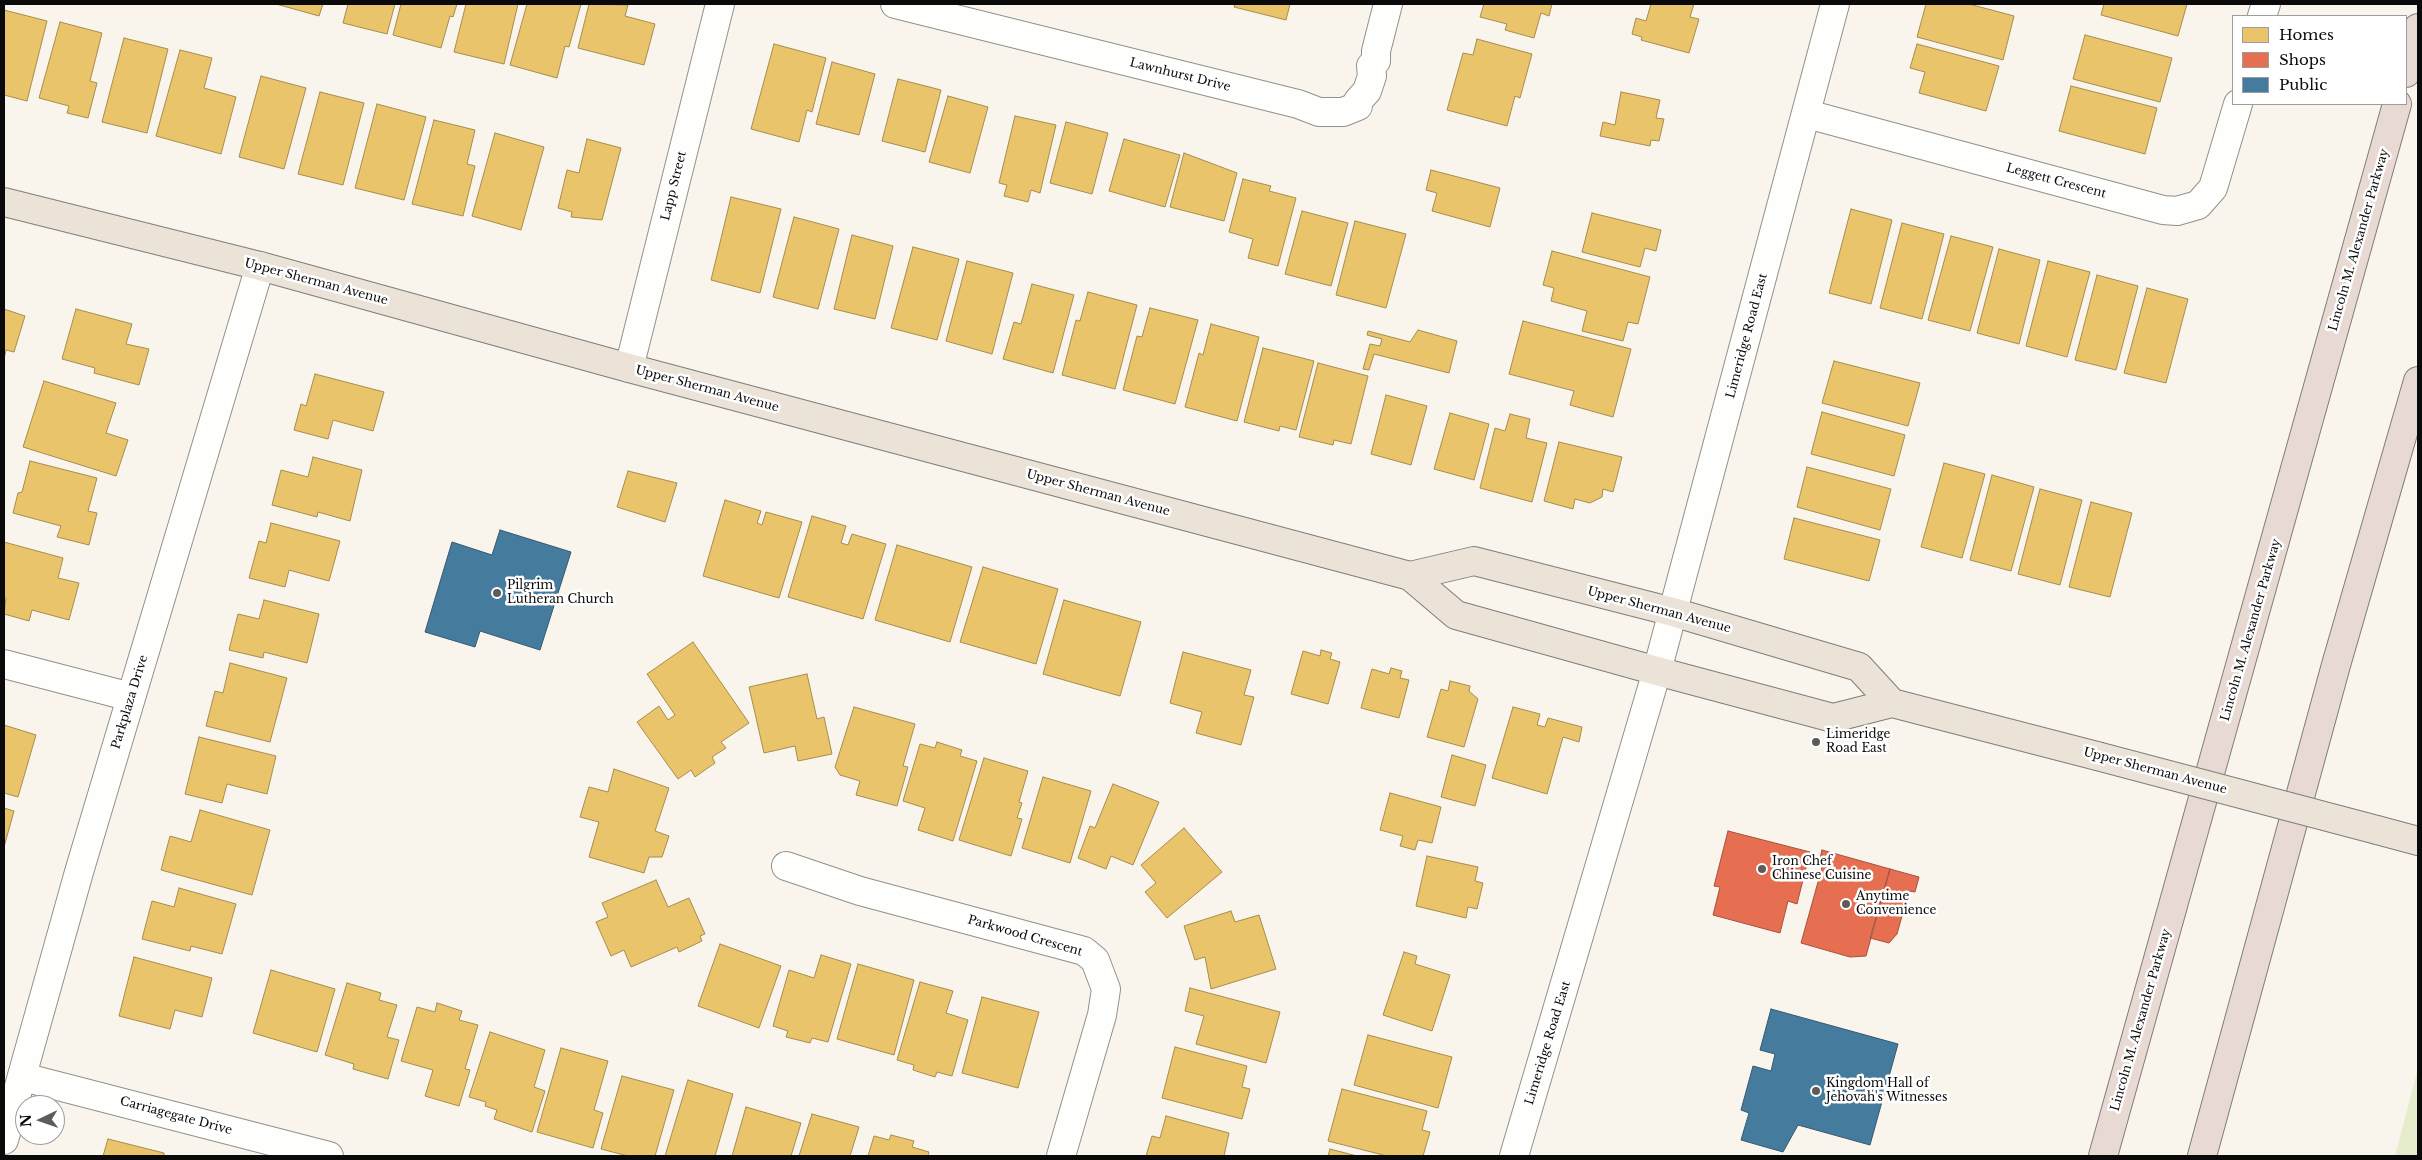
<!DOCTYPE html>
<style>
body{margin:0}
#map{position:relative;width:2422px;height:1160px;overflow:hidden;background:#f9f5ed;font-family:"Libre Baskerville",serif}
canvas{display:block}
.frame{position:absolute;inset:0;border:5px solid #0a0a0a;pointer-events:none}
.legend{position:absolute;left:2232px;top:15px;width:175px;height:90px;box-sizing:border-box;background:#fff;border:1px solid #9d9d9d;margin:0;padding:6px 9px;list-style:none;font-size:15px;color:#0a0a0a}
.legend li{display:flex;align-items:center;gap:10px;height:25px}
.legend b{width:25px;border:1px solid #9d9d9d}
.north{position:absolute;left:15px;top:1095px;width:50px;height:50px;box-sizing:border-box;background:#fff;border:1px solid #9d9d9d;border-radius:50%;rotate:267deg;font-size:14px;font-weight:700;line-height:20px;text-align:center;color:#0a0a0a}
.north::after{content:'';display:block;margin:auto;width:18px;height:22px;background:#5e5c59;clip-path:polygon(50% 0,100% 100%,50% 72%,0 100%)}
</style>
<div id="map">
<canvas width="2422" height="1160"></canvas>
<div class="frame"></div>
<ul class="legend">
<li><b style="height:14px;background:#e9c46a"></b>Homes</li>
<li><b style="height:14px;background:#e76f51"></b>Shops</li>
<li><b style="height:14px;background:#457b9d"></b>Public</li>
</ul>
<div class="north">N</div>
</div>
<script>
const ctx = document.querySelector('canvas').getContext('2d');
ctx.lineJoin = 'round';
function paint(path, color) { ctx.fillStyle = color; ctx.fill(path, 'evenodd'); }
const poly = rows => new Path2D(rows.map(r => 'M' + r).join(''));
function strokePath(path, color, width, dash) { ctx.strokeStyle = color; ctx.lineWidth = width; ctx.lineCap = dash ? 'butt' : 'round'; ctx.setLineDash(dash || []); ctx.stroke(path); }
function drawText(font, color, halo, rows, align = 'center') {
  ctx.font = font + ' "Libre Baskerville",serif'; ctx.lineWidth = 5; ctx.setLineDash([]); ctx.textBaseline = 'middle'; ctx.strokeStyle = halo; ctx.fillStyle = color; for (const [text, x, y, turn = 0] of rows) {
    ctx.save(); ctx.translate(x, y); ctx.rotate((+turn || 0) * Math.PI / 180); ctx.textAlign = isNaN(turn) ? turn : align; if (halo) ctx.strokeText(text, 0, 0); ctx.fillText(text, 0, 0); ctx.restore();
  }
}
paint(poly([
 [2418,1068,2418,1156,2395,1156]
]), '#e5edcd');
const homes = poly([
 [276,4,323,4,319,16,276,4],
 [348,4,395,4,387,34,343,23,348,4],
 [401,4,457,4,453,17,450,16,441,48,393,35,401,4],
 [466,4,518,4,504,64,454,52,466,4],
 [527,4,581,4,569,47,565,46,557,78,510,65,527,4],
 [589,4,628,5,625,16,655,24,644,65,578,48,589,4],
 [1235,4,1290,4,1286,20,1234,7,1235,4],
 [1484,4,1552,4,1549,16,1541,13,1534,38,1505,30,1507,24,1480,17,1484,4],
 [1651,4,1694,4,1690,17,1699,19,1689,53,1641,40,1642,37,1632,34,1636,18,1646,21,1651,4],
 [1926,4,1969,4,2014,16,2003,60,1917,37,1926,4],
 [2104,4,2187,4,2178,36,2101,15,2104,4],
 [4,10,47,21,27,101,4,95,4,10],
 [60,22,102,33,90,81,97,83,88,118,67,113,69,106,39,98,60,22],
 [2085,35,2172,58,2160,102,2073,79,2085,35],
 [124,38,168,49,147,133,102,122,124,38],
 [1477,39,1532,54,1520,98,1515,96,1507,126,1447,110,1463,53,1473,55,1477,39],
 [774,44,826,58,812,112,807,110,799,142,751,129,774,44],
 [1917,44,1999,66,1986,111,1919,93,1925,72,1910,68,1917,44],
 [180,50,212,58,204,88,236,97,221,154,156,136,180,50],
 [832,62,875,74,859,135,816,124,832,62],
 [261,76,306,88,284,169,239,157,261,76],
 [898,79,941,90,925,152,882,141,898,79],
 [2071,86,2157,108,2145,154,2059,131,2071,86],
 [320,92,364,103,343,185,298,174,320,92],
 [1621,92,1660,100,1656,118,1664,119,1659,141,1651,140,1650,146,1600,136,1603,122,1615,125,1621,92],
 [948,96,988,107,970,173,929,162,948,96],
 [377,104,426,117,404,200,355,188,377,104],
 [1015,116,1056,125,1040,193,1031,190,1028,202,1004,196,1007,185,999,183,1015,116],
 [434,120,475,130,467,164,475,166,463,216,412,204,434,120],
 [1066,122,1108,133,1092,194,1050,183,1066,122],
 [495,133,544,147,521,230,472,216,495,133],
 [587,139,621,148,602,220,571,217,572,212,558,208,567,170,579,173,587,139],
 [1124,139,1180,155,1165,207,1109,191,1124,139],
 [1184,153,1237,173,1224,221,1170,207,1184,153],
 [1431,170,1500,188,1490,227,1432,211,1437,193,1426,190,1431,170],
 [1243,179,1271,186,1269,191,1296,198,1278,266,1248,258,1253,239,1229,232,1243,179],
 [731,197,781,209,760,293,711,280,731,197],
 [1851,209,1892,220,1871,304,1829,293,1851,209],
 [1302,211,1348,223,1331,286,1285,274,1302,211],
 [1592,213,1661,230,1656,251,1645,248,1640,267,1582,252,1592,213],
 [794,217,839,229,818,309,773,297,794,217],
 [1355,221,1406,234,1386,308,1336,295,1355,221],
 [1902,223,1944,234,1922,319,1880,308,1902,223],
 [852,235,893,246,875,319,834,309,852,235],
 [1951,236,1993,247,1970,331,1928,320,1951,236],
 [913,247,959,259,937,340,891,328,913,247],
 [1999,249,2040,260,2019,344,1977,333,1999,249],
 [1552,251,1650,277,1638,324,1628,322,1623,341,1582,331,1587,311,1551,301,1554,288,1543,285,1552,251],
 [967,261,1013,273,992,354,946,341,967,261],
 [2048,261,2090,272,2067,357,2026,346,2048,261],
 [2097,275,2138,286,2116,370,2075,360,2097,275],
 [1032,284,1074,295,1053,373,1003,359,1014,322,1021,324,1032,284],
 [2147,288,2188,299,2166,383,2124,373,2147,288],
 [1088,292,1137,305,1115,389,1062,375,1076,320,1080,321,1088,292],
 [1150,308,1198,320,1175,404,1123,390,1137,336,1142,337,1150,308],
 [4,309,25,316,14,352,6,350,4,359,4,309],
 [76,309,132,324,126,344,149,349,139,385,94,373,95,368,62,359,76,309],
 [1523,321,1631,349,1613,417,1570,405,1574,391,1509,374,1523,321],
 [1211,324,1259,337,1237,421,1185,407,1199,353,1203,355,1211,324],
 [1418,330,1457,341,1449,373,1374,354,1369,370,1363,369,1370,344,1380,346,1382,339,1367,335,1368,331,1410,342,1418,330],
 [1263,348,1314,361,1296,430,1280,426,1279,431,1244,422,1263,348],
 [1834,361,1920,383,1908,426,1822,403,1834,361],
 [1318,363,1368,376,1351,444,1334,440,1333,445,1299,437,1318,363],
 [315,374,384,392,373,431,333,420,328,439,294,430,301,404,306,406,315,374],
 [44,381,116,403,106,433,128,440,116,476,23,447,44,381],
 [1386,395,1427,406,1411,465,1371,454,1386,395],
 [1822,412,1905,435,1894,476,1811,454,1822,412],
 [1450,413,1489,424,1474,480,1434,469,1450,413],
 [1510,414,1530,419,1526,438,1547,443,1532,502,1480,488,1495,428,1505,431,1510,414],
 [1559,442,1622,457,1613,492,1603,489,1602,497,1590,503,1575,499,1573,509,1544,501,1559,442],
 [313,457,362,470,350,521,318,512,317,517,272,505,281,470,308,477,313,457],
 [30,461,97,478,88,511,97,513,89,545,57,537,61,526,13,513,18,493,22,492,30,461],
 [1944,463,1985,474,1962,558,1921,547,1944,463],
 [1807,467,1891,489,1880,530,1797,507,1807,467],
 [628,471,677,483,665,522,617,507,628,471],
 [1992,475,2034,487,2011,571,1970,560,1992,475],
 [2040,489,2082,500,2060,585,2018,574,2040,489],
 [725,500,761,511,757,523,762,525,766,512,802,522,779,598,703,576,725,500],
 [2091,502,2132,513,2110,597,2069,587,2091,502],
 [812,516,846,526,841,543,848,545,852,534,886,544,863,619,788,597,812,516],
 [1794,518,1880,540,1869,581,1784,559,1794,518],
 [271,523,340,541,329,581,289,570,285,587,249,578,259,541,266,543,271,523],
 [4,542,63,558,58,578,79,583,69,620,32,610,29,621,4,614,6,598,4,597,4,542],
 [897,545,972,567,950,642,875,620,897,545],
 [983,567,1058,589,1036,664,960,642,983,567],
 [264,600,319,614,307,663,264,652,263,658,229,650,238,614,259,619,264,600],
 [1064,600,1141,622,1120,696,1043,674,1064,600],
 [693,642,749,723,721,742,726,748,712,757,715,763,695,777,691,770,678,779,637,722,659,706,668,720,675,715,647,674,693,642],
 [1321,650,1332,653,1330,659,1340,662,1328,704,1291,694,1303,651,1320,656,1321,650],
 [1183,652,1251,670,1244,695,1254,697,1241,745,1196,733,1202,712,1170,703,1183,652],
 [230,663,287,678,270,742,206,726,215,691,223,693,230,663],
 [1391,668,1402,671,1400,678,1409,680,1399,718,1361,708,1372,669,1389,674,1391,668],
 [807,674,817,719,824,717,832,754,798,761,795,746,764,753,749,687,807,674],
 [1450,681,1470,686,1469,691,1478,699,1464,747,1427,737,1441,689,1448,691,1450,681],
 [854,707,915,724,903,766,908,767,897,806,856,795,860,781,840,775,835,767,854,707],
 [1513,707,1540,714,1537,725,1545,727,1548,718,1582,727,1579,742,1563,737,1547,794,1492,778,1513,707],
 [4,725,36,735,18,797,4,793,4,725],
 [199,737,276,756,267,794,227,784,222,803,185,794,199,737],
 [937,742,962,750,960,756,977,761,953,841,918,830,925,808,903,801,920,744,935,748,937,742],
 [1452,755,1486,765,1475,806,1441,797,1452,755],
 [984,758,1028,771,1019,802,1022,803,1017,818,1022,819,1011,856,959,840,984,758],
 [614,769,669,788,655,831,669,836,662,857,649,857,644,873,589,857,599,822,580,817,589,787,608,792,614,769],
 [1043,777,1091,791,1070,863,1022,848,1043,777],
 [1113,784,1159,802,1133,865,1111,856,1106,869,1078,858,1090,826,1095,828,1113,784],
 [1390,793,1441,807,1432,843,1418,840,1415,850,1400,846,1403,836,1380,830,1390,793],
 [4,808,14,811,4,847,4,808],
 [200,810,270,830,252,895,161,870,170,836,191,842,200,810],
 [1184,828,1222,872,1167,918,1145,892,1156,883,1141,865,1184,828],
 [1427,856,1478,867,1475,881,1483,883,1477,909,1468,907,1466,918,1416,906,1427,856],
 [656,880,668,907,689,898,705,934,700,936,702,941,679,952,677,947,631,967,624,950,611,956,596,922,608,917,602,903,656,880],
 [179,888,236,904,222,954,191,946,190,951,142,939,152,901,174,907,179,888],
 [1231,911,1235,922,1259,915,1276,969,1211,989,1205,957,1195,960,1184,926,1231,911],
 [720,944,781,966,759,1028,698,1006,720,944],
 [1404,952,1417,956,1415,964,1450,975,1432,1031,1383,1015,1404,952],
 [821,955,851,964,828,1042,812,1038,810,1043,786,1037,788,1031,773,1026,789,970,814,978,821,955],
 [134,957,212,978,202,1017,175,1010,170,1029,119,1016,134,957],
 [858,964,914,980,894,1055,837,1039,858,964],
 [271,970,335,989,317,1052,253,1033,271,970],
 [920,982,953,991,946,1013,968,1020,952,1076,937,1072,935,1077,913,1070,914,1065,897,1060,920,982],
 [347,983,381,993,379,1000,397,1005,387,1037,399,1040,388,1079,353,1069,354,1064,325,1055,347,983],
 [1190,988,1280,1012,1266,1063,1196,1044,1204,1016,1185,1011,1190,988],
 [982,997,1039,1012,1018,1088,962,1073,982,997],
 [437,1003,462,1011,459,1020,478,1025,465,1069,470,1070,459,1106,425,1096,433,1070,401,1061,417,1007,435,1012,437,1003],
 [490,1032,545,1050,534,1087,545,1091,532,1132,494,1119,497,1110,485,1106,486,1102,469,1097,490,1032],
 [1368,1035,1452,1057,1438,1108,1354,1085,1368,1035],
 [1175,1047,1247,1066,1242,1087,1250,1089,1242,1119,1162,1098,1175,1047],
 [561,1048,608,1061,594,1110,603,1113,593,1148,537,1132,561,1048],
 [622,1076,674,1090,655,1156,628,1156,601,1149,622,1076],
 [688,1080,733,1094,715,1156,665,1156,688,1080],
 [1342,1089,1427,1111,1422,1130,1430,1132,1423,1156,1387,1156,1328,1141,1342,1089],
 [746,1107,801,1123,791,1156,732,1156,746,1107],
 [812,1114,859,1127,850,1156,799,1156,812,1114],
 [1166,1116,1229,1133,1224,1156,1146,1156,1152,1136,1160,1138,1166,1116],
 [891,1135,914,1141,912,1147,929,1152,928,1156,868,1156,874,1136,889,1140,891,1135],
 [108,1139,164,1153,164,1156,103,1156,108,1139],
 [1330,1149,1357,1156,1328,1156,1330,1149]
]);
paint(homes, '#e9c46a');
strokePath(homes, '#a68c4d', 1);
const shops = poly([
 [1728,831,1810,852,1797,904,1788,901,1780,933,1713,915,1720,887,1714,886,1728,831],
 [1822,850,1890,869,1866,956,1850,957,1801,943,1823,864,1819,863,1822,850],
 [1890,869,1919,877,1915,892,1909,891,1897,934,1889,943,1870,938,1890,869]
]);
paint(shops, '#e76f51');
strokePath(shops, '#a5513c', 1);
const public = poly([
 [500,530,571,552,540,650,480,631,475,647,425,632,452,542,492,555,500,530],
 [1771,1009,1898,1044,1870,1145,1798,1125,1783,1152,1741,1140,1749,1113,1741,1110,1753,1066,1771,1071,1775,1054,1760,1050,1771,1009]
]);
paint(public, '#457b9d');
strokePath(public, '#335971', 1);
const minor = poly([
 [895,4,1298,104,1319,112,1343,112,1358,106,1358,101,1367,91,1372,76,1371,66,1376,61,1376,51,1388,4],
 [2262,16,2266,4],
 [1807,114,2163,210,2177,211,2198,205,2213,188,2238,104],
 [629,368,720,4],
 [4,664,131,697],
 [786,866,860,891,1084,951,1095,960,1106,989,1102,1015,1061,1156],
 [23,1077,329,1156],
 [4,1140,79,872,260,266],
 [1514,1156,1657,671,1835,4]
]);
const major = poly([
 [4,202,260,266,629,368,1410,576,1456,615,1657,671,1833,718,1892,703,2097,756],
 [1410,576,1474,561,1673,612,1859,667,1892,703],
 [2377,830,2418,841]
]);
const highway = poly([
 [2406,73,2418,28],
 [2103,1156,2397,104],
 [2202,1156,2336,665,2418,381]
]);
strokePath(minor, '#92908c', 30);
strokePath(major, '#7f7d7a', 30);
strokePath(highway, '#7f7d7a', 30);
strokePath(minor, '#fefefc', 28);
strokePath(major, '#ebe3d7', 28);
strokePath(highway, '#e8dad3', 28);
const majorBridge = poly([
 [2097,756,2377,830]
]);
strokePath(majorBridge, '#7f7d7a', 30, []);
strokePath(majorBridge, '#ebe3d7', 28);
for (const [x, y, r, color] of [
 [497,593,5,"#5e5c59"],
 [1816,742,5,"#5e5c59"],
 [1762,869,5,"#5e5c59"],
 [1846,904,5,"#5e5c59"],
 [1816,1091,5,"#5e5c59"]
]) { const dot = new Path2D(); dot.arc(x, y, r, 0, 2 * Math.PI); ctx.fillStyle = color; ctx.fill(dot); strokePath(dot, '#fff', 2); }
drawText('12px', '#0a0a0a', '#fff', [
 ["Lawnhurst Drive",1180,75,14],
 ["Leggett Crescent",2056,181,15],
 ["Lapp Street",674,186,-76],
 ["Lincoln M. Alexander Parkway",2359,240,-74],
 ["Upper Sherman Avenue",316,282,15],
 ["Limeridge Road East",1747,336,-75],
 ["Upper Sherman Avenue",707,389,15],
 ["Upper Sherman Avenue",1098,493,15],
 ["Upper Sherman Avenue",1659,610,15],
 ["Lincoln M. Alexander Parkway",2251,630,-74],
 ["Parkplaza Drive",130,702,-73],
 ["Upper Sherman Avenue",2155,771,15],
 ["Parkwood Crescent",1025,936,16],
 ["Lincoln M. Alexander Parkway",2141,1020,-74],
 ["Limeridge Road East",1548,1043,-73],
 ["Carriagegate Drive",176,1116,15]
]);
drawText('12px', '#0a0a0a', '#fff', [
 ["Pilgrim",507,586],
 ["Lutheran Church",507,600],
 ["Limeridge",1826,735],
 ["Road East",1826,749],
 ["Iron Chef",1772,862],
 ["Chinese Cuisine",1772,876],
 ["Anytime",1856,897],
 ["Convenience",1856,911],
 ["Kingdom Hall of",1826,1084],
 ["Jehovah's Witnesses",1826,1098]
], 'left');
</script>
